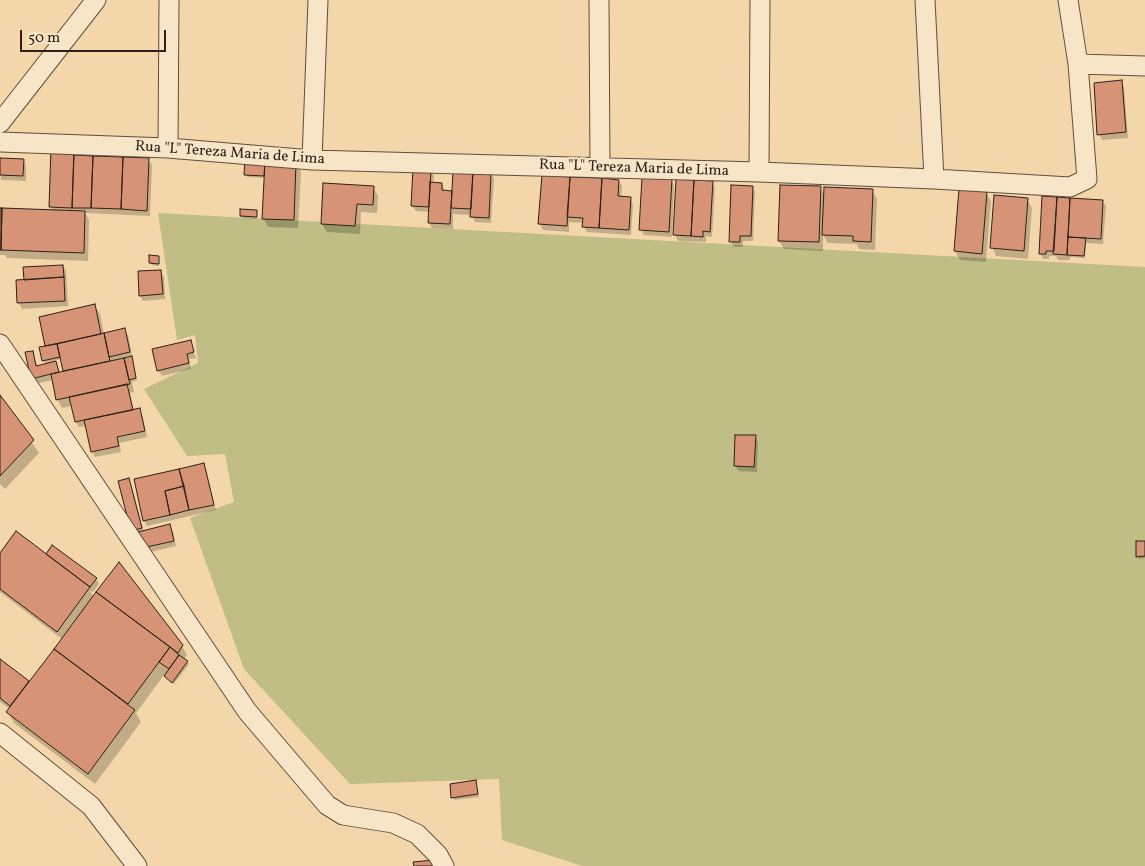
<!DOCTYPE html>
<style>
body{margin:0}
#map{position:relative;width:1145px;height:866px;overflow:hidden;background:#f3d7aa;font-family:Vollkorn,serif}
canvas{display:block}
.scale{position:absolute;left:20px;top:30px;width:146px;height:22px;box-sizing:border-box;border:2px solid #2d201a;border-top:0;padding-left:6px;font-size:15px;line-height:18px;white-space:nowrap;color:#2d201a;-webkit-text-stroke:4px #f7e5c8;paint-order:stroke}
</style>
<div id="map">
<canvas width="1145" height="866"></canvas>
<div class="scale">50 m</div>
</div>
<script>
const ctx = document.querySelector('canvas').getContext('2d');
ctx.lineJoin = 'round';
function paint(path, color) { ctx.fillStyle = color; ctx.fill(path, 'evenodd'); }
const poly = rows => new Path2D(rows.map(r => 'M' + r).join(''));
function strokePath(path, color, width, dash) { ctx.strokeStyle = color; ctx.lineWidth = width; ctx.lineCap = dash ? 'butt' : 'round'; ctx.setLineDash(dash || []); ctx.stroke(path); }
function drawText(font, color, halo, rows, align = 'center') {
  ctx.font = font + ' Vollkorn,serif'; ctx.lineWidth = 4; ctx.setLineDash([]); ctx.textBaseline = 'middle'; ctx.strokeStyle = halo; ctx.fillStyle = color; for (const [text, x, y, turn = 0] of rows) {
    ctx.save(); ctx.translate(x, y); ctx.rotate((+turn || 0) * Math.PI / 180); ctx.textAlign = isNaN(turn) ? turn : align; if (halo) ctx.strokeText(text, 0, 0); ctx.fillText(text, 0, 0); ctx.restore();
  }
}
paint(poly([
 [158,213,1145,267,1145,866,582,866,502,840,499,779,350,784,244,669,190,518,234,502,225,454,187,456,144,389,198,363,195,335,177,340]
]), '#c0bd85');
paint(poly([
 [1121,82,1124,87,1128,138,1102,140,1099,134],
 [73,150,76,156,148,160,152,165,150,216,85,213,89,220,88,261,7,258,5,255,0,255,0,209,53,211,50,206],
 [0,159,23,160,26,166,26,181,1,180],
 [246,162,296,164,301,172,298,228,268,227,263,218,265,178,247,177],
 [430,171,434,176,433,184,442,184,445,192,453,192,491,174,494,179,491,223,475,222,471,215,453,214,453,229,432,228,429,222,430,212,416,211,412,206],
 [543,176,618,181,622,186,621,198,630,198,633,204,631,235,587,232,584,227,584,223,569,222,569,232,543,230,540,224],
 [671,180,674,185,672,237,644,235,641,230],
 [677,180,712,182,715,188,712,237,706,236,706,242,678,241,675,235],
 [373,187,378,196,377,213,361,212,360,234,327,232,322,224],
 [752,187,755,192,753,241,743,241,743,247,734,247,731,241],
 [820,188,825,196,872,190,877,199,875,250,859,249,857,244,828,243,823,235,823,251,784,249,779,241],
 [960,191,986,193,991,201,986,262,960,260,955,251],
 [1044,197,1102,201,1106,206,1103,244,1086,243,1085,258,1070,257,1070,260,1058,260,1056,256,1049,256,1049,259,1043,259,1040,253],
 [1027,199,1032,208,1028,259,996,256,992,247],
 [256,211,257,219,242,218,241,216],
 [158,257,159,266,152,265,150,263],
 [63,266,66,271,68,306,22,309,19,303,18,282,25,281],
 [160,271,164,277,165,299,143,301,140,295],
 [95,306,100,314,104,334,124,330,128,335,137,380,132,382,134,392,130,393,134,411,139,409,142,415,147,437,119,443,121,452,95,457,92,452,86,426,79,427,76,422,72,406,62,408,57,399,53,380,35,384,32,378,32,352,38,367,56,362,60,374,65,372,61,359,45,363,44,360,46,345],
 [190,342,196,358,189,359,191,369,162,376,158,370],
 [0,397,39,453,5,489,0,484],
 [755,437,758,442,757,472,739,471,735,466],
 [203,464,206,470,216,510,147,526,144,521],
 [128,479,131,484,144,532,169,526,173,531,176,546,146,553,135,536],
 [1145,542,1145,558,1139,559,1138,556],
 [0,555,50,558,96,579,99,584,93,592,90,591,94,597,182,646,187,655,184,659,189,664,174,684,164,675,136,713,141,722,95,784,14,723,8,712,10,709,0,702,0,660,30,682,62,639,0,592],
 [476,781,479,797,454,800,453,798]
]), '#0003');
const building = poly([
 [1122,80,1126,132,1097,135,1094,83,1122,80],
 [51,148,74,149,72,208,49,207,51,148],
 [74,155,93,156,91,208,72,208,74,155],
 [93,156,123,157,121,209,91,208,93,156],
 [123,157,149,158,147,211,121,209,123,157],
 [0,158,24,159,23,176,0,175,0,158],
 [245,160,265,161,264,176,244,175,245,160],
 [265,161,296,163,294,220,262,219,265,161],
 [413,168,431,169,429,207,411,206,413,168],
 [453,171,473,172,471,209,451,208,453,171],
 [473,172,491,173,489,218,470,217,473,172],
 [542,175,570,177,567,226,538,224,542,175],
 [570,177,602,178,599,228,582,227,583,218,567,217,570,177],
 [642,177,672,179,669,232,639,230,642,177],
 [602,178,619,180,618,196,631,197,629,230,599,228,602,178],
 [676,179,694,180,691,236,673,235,676,179],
 [694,180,713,181,710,232,703,231,703,237,691,236,694,180],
 [430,182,442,183,442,190,452,191,450,224,428,223,430,182],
 [323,183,374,186,373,205,357,204,355,226,321,224,323,183],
 [731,185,753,186,751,236,740,236,740,242,729,242,731,185],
 [780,185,821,186,819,242,778,241,780,185],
 [824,187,873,189,871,242,853,241,853,236,822,235,824,187],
 [959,189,987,192,982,254,954,251,959,189],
 [994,195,1028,198,1024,251,990,248,994,195],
 [1042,196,1057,197,1054,251,1046,251,1046,254,1039,254,1042,196],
 [1057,197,1070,198,1067,255,1053,254,1057,197],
 [1070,198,1103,200,1101,239,1068,237,1070,198],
 [0,208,2,208,1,250,0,250,0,208],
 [2,208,85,211,84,253,1,250,2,208],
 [240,209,257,210,257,217,240,216,240,209],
 [1068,237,1086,238,1084,256,1067,255,1068,237],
 [149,255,159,256,159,264,149,263,149,255],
 [63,265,64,277,24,280,23,267,63,265],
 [161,270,163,294,139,296,138,271,161,270],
 [64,277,65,301,17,303,16,280,64,277],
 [95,304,101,334,45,346,39,317,95,304],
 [125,328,130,352,109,357,104,333,125,328],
 [104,333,110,361,63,371,57,344,104,333],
 [191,340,194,352,187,354,189,363,157,371,152,349,191,340],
 [57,344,60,357,42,361,39,347,57,344],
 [33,351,36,366,56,361,59,372,31,379,25,352,33,351],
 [132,356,136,378,129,380,124,358,132,356],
 [124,358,130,384,56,400,51,374,124,358],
 [127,384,133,410,75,422,69,397,127,384],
 [0,395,34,440,0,476,0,395],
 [140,408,145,431,117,437,119,446,91,452,84,420,140,408],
 [735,435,756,435,754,467,734,466,735,435],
 [204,463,214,505,189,510,179,469,204,463],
 [179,469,184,486,165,491,170,515,143,521,134,479,179,469],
 [129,478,142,528,131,531,118,481,129,478],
 [184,486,189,510,170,515,165,491,184,486],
 [170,524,174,541,142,548,138,532,170,524],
 [16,531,90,587,57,632,0,589,0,553,16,531],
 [1136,541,1145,541,1145,556,1136,557,1136,541],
 [52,545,97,578,90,587,46,554,52,545],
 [119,562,183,645,178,653,96,592,119,562],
 [96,592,170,647,128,704,54,649,96,592],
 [170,647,179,655,169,669,159,662,170,647],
 [54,649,135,710,88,774,6,712,54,649],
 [179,655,188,661,172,683,164,676,179,655],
 [0,659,29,681,10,706,0,698,0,659],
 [476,780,478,794,451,798,450,784,476,780],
 [434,860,434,866,414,866,413,862,434,860]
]);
paint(building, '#d69375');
strokePath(building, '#2d201a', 1);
const street = poly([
 [599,0,600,168],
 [925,0,934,179],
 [1078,64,1145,66],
 [0,123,96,0],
 [0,142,168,148,312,160,759,172,934,179,1070,187,1087,179,1078,64,1068,0],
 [168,148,169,0],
 [312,160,318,0],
 [759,172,760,0],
 [0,344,247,711,327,805,343,815,393,823,417,834,438,855,444,866],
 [0,733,91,806,137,866]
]);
strokePath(street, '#5e4e3e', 21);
strokePath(street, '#f7e5c8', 19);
drawText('15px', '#2d201a', '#f7e5c8', [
 ["Rua \"L\" Tereza Maria de Lima",230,154,4],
 ["Rua \"L\" Tereza Maria de Lima",634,169,2]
]);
</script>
